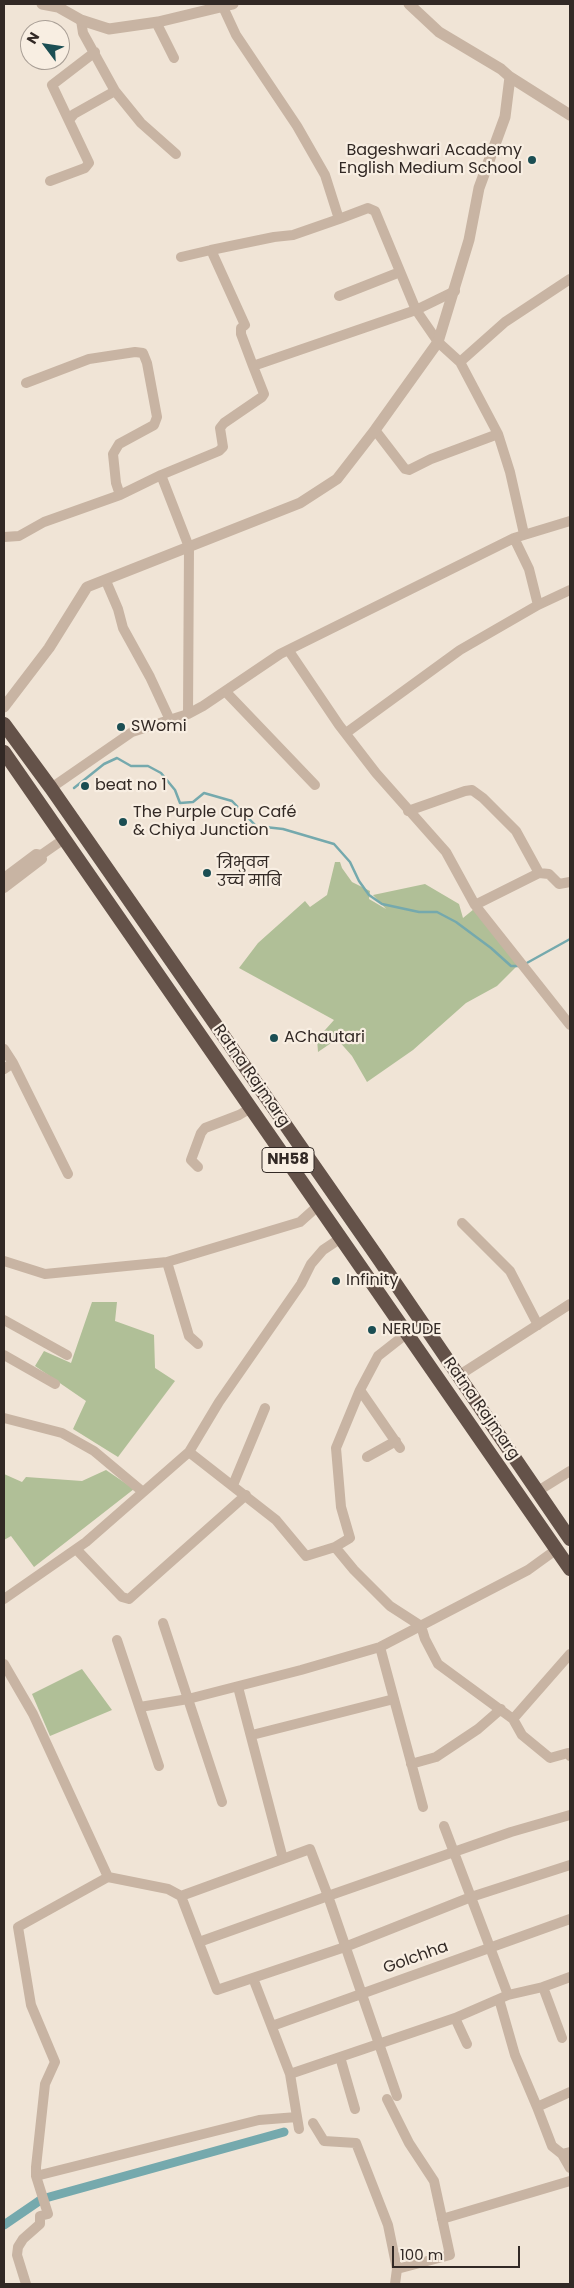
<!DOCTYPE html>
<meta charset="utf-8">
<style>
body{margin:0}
#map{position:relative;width:574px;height:2288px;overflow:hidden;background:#f0e4d6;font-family:Poppins,sans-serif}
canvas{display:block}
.frame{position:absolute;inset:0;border:5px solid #322925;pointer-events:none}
.north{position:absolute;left:20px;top:20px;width:50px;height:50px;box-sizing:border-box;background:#f8eee2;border:1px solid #a99f96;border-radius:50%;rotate:301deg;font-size:14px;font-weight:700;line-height:20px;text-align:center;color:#322925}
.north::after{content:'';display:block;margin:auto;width:18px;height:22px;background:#1b4e53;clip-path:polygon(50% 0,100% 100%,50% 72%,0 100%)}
.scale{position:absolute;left:392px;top:2246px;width:128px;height:22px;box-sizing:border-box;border:2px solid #322925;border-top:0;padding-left:6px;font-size:15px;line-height:18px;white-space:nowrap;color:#322925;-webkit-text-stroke:4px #f8eee2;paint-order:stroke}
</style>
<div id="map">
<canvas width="574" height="2288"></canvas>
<div class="frame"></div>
<div class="north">N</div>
<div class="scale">100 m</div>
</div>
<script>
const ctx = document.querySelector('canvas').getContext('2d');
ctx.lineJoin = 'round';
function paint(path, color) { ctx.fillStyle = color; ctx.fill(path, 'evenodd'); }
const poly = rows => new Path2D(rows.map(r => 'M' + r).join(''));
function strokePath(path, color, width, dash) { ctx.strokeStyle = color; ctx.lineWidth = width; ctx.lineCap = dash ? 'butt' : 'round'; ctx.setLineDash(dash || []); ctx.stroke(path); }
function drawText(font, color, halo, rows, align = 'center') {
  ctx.font = font + ' Poppins,"Noto Sans Devanagari",sans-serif'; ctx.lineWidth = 4.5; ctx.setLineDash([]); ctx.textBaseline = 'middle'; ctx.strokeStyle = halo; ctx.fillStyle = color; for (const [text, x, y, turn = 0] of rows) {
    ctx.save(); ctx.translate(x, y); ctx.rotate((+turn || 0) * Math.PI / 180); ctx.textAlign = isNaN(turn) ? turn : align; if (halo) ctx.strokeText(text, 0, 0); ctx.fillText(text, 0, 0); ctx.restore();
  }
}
paint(poly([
 [335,862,340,862,342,868,352,882,370,891,369,899,386,909,373,895,425,884,459,904,463,918,474,909,519,964,497,986,466,1003,413,1050,367,1082,352,1056,337,1039,318,1052,317,1039,334,1020,239,968,258,943,305,901,310,907,327,895],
 [92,1302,117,1302,115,1321,154,1335,155,1368,175,1381,118,1457,73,1429,86,1401,35,1366,44,1351,71,1363],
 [106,1470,134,1489,34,1567,11,1536,4,1540,4,1474,22,1482,26,1477,82,1481],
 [82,1669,112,1710,50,1736,32,1694]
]), '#b0bf97');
strokePath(poly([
 [74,788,104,764,117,758,131,766,148,766,161,773,175,790,180,803,193,802,204,793,232,801,256,826,283,829,334,844,350,862,359,881,369,895,382,904,419,912,437,912,456,922,491,948,511,966,520,966],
 [525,964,570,939]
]), '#75a9ad', 2.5);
strokePath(poly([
 [4,2225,42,2199,284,2132]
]), '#75a9ad', 9);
strokePath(poly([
 [223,7,236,35,297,126,325,175,339,219,368,208,375,211,416,310,438,342,460,362,498,434,510,472,524,534],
 [81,20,83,33,115,91,141,123,176,154],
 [156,22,174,58],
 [69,120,74,114,115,91],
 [50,181,85,168,89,163,52,85,95,52],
 [211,250,274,237,293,235,339,219],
 [181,257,211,250,245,325,241,328,241,334,253,366],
 [339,296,400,272],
 [460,362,505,322,570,279],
 [26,383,89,359,135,352,143,353,147,363,157,417,154,425,119,444,113,454,116,483,120,495],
 [375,430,405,469,409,470,431,459,498,434],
 [161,475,189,547,188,714],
 [4,537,19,536,44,522,120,495,161,475,219,451,223,447,220,428,224,423,262,397,264,394,253,366,416,310,455,291],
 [514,538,529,569,538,605,570,590],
 [106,581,118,609,123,628,150,677,170,720],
 [289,651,339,725,376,773,446,852,475,905,570,1025],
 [225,691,315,785],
 [346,733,460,650,538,605],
 [51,788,132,732,188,714,203,706,280,654,514,538,570,521],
 [408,811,465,791,472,790,483,798,516,831,539,873],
 [41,855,64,839],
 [4,878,36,854,41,855,42,859,4,888],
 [475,905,539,873,549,874,559,884,570,882],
 [4,1049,13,1063,4,1069],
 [13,1063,68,1174],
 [198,1167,191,1160,201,1133,205,1128,239,1115,251,1108],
 [462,1223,510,1271,538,1325],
 [4,1261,45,1274,167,1262,300,1222,319,1205],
 [167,1262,189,1336,198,1344],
 [4,1320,67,1355],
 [4,1355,55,1384],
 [458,1376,570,1304],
 [360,1390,400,1448],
 [4,1418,62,1433,94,1451,143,1492],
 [189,1452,276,1520,306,1556,335,1547,354,1570,390,1606,421,1626,425,1639,438,1664,513,1719,570,1654],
 [367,1457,396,1441],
 [233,1485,265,1408],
 [538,1491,570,1471],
 [335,1547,350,1538,341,1507,336,1448,360,1390,378,1356,406,1334],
 [76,1549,122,1597,129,1599,246,1495],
 [4,1599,86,1542,189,1452,219,1402,301,1284,311,1264,323,1250,341,1238],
 [163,1623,188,1699,301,1670,380,1647,528,1570,557,1549],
 [117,1640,159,1766],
 [380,1647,423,1807],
 [4,1664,33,1714,108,1877,18,1927,31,2005,55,2062,45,2084,36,2167,36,2176,48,2214,40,2216,40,2224,23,2239,18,2247,17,2255,26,2284],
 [238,1687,283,1859],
 [140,1707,188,1699,222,1802],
 [513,1719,522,1735,550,1758,568,1753,570,1756],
 [252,1735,394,1699],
 [411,1764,436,1757,478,1729,501,1709],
 [570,1815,511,1832,328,1896,310,1849,181,1896,217,1990,345,1947,471,1897,570,1865],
 [444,1826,508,1995],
 [108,1877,168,1889,181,1896],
 [199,1942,328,1896,397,2096],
 [253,1978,290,2074],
 [543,1987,562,2038],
 [499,1999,515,2055,537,2107],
 [455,2018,467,2044],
 [272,2026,570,1919],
 [340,2057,355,2109],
 [570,2092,537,2107,552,2146,562,2154,570,2152],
 [387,2099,409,2143,434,2181,450,2255,397,2269],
 [313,2123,324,2141,356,2143,388,2225,397,2269,395,2284],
 [299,2129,290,2074,455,2018,508,1995,543,1987,570,1977],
 [562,2154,570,2168],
 [36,2176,259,2120,297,2117],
 [442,2219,570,2181]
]), '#c8b4a3', 10);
strokePath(poly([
 [42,4,58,7,81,20,109,29,158,22,233,4],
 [409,4,439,32,501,69,510,77,570,115],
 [4,707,49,648,87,587,300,503,337,479,375,430,438,342,469,240,479,188,505,117,510,77]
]), '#c8b4a3', 11);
strokePath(poly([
 [4,724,51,788,376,1255,570,1539],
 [4,752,570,1569]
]), '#645249', 14);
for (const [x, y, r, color] of [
 [532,160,5,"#1b4e53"],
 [121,727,5,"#1b4e53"],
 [85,786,5,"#1b4e53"],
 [123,822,5,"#1b4e53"],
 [207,873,5,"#1b4e53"],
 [274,1038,5,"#1b4e53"],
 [336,1281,5,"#1b4e53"],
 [372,1330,5,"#1b4e53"]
]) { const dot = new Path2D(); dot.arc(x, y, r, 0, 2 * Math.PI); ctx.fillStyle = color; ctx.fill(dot); strokePath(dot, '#f8eee2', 2); }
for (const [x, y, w] of [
 [288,1160,52]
]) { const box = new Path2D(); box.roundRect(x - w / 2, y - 12.5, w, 25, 4); ctx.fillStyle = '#f8eee2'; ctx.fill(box); strokePath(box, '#322925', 1); }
drawText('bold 15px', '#322925', null, [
 ["NH58",288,1160]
]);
drawText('16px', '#322925', '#f8eee2', [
 ["Bageshwari Academy",522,151,"right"],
 ["English Medium School",522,169,"right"],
 ["SWomi",131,727],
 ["beat no 1",95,786],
 ["The Purple Cup Café",133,813],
 ["& Chiya Junction",133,831],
 ["त्रिभुवन",217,864],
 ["उच्च माबि",217,882],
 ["AChautari",284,1038],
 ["Infinity",346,1281],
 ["NERUDE",382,1330]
], 'left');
drawText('16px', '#322925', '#f8eee2', [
 ["Ratna Rajmarg",251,1076,55],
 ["Ratna Rajmarg",481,1409,55],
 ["Golchha",416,1958,-20]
]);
</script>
